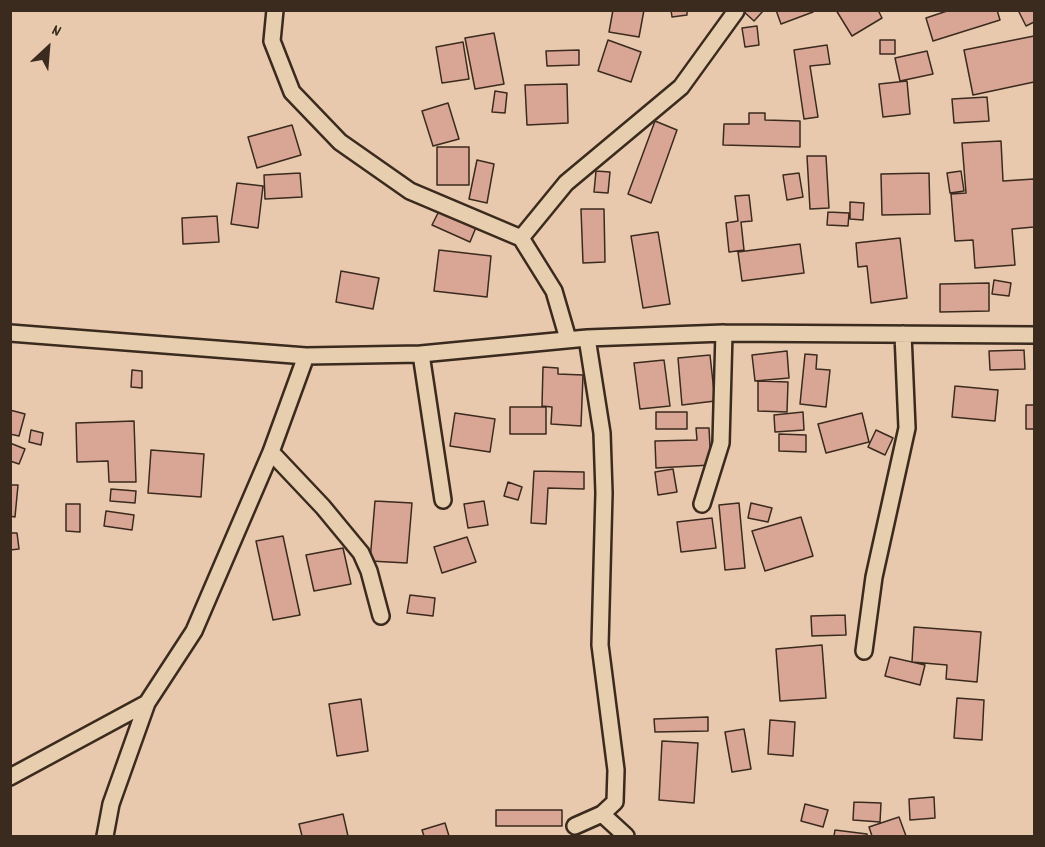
<!DOCTYPE html>
<style>
body{margin:0}
#map{position:relative;width:1045px;height:847px;overflow:hidden;background:#e8c9ad;font-family:Dekko,sans-serif}
canvas{display:block}
.frame{position:absolute;inset:0;border:12px solid #3b2a1e;pointer-events:none}
.north{position:absolute;left:18px;top:18px;width:60px;height:60px;-webkit-text-stroke:4px #e6ceaf;paint-order:stroke;rotate:26deg;font-size:16px;font-weight:700;line-height:24px;text-align:center;color:#3b2a1e}
.north::after{content:'';display:block;margin:auto;width:21px;height:27px;background:#3b2a1e;clip-path:polygon(50% 0,100% 100%,50% 72%,0 100%)}
</style>
<div id="map">
<canvas width="1045" height="847"></canvas>
<div class="frame"></div>
<div class="north">N</div>
</div>
<script>
const ctx = document.querySelector('canvas').getContext('2d');
ctx.lineJoin = 'round';
function paint(path, color) { ctx.fillStyle = color; ctx.fill(path, 'evenodd'); }
const poly = rows => new Path2D(rows.map(r => 'M' + r).join(''));
function strokePath(path, color, width, dash) { ctx.strokeStyle = color; ctx.lineWidth = width; ctx.lineCap = dash ? 'butt' : 'round'; ctx.setLineDash(dash || []); ctx.stroke(path); }
const building = poly([
 [613,10,644,10,639,37,609,32,613,10],
 [671,10,687,10,687,15,672,17,671,10],
 [742,10,764,10,754,21,742,10],
 [776,10,812,10,813,12,781,24,776,10],
 [836,10,878,10,882,18,852,36,836,10],
 [950,10,997,10,1000,20,933,41,926,18,950,10],
 [1018,10,1034,10,1034,22,1026,26,1018,10],
 [757,26,759,45,745,47,742,28,757,26],
 [494,33,504,84,475,89,465,38,494,33],
 [1034,36,1034,82,973,95,964,50,1034,36],
 [608,40,641,52,631,82,598,71,608,40],
 [880,40,895,40,895,54,880,54,880,40],
 [463,42,469,79,442,83,436,47,463,42],
 [827,45,830,64,810,66,818,117,804,119,794,50,827,45],
 [579,50,579,65,547,66,546,51,579,50],
 [927,51,933,74,900,81,895,58,927,51],
 [907,81,910,114,883,117,879,84,907,81],
 [567,84,568,123,527,125,525,85,567,84],
 [495,91,507,93,505,113,492,112,495,91],
 [987,97,989,121,954,123,952,99,987,97],
 [448,103,459,139,433,146,422,111,448,103],
 [749,113,765,113,765,120,800,121,800,147,723,145,724,124,749,124,749,113],
 [655,121,677,130,651,203,628,194,655,121],
 [292,125,301,155,257,168,248,137,292,125],
 [1001,141,1003,181,1034,179,1034,227,1012,229,1015,265,975,268,973,240,955,241,951,194,966,193,962,143,1001,141],
 [437,147,469,147,469,185,437,185,437,147],
 [807,156,826,156,829,208,810,209,807,156],
 [477,160,494,164,487,203,469,199,477,160],
 [596,171,610,172,608,193,594,192,596,171],
 [961,171,964,191,950,193,947,173,961,171],
 [300,173,302,197,265,199,264,175,300,173],
 [799,173,803,197,787,200,783,175,799,173],
 [929,173,930,214,882,215,881,174,929,173],
 [237,183,263,186,258,228,231,224,237,183],
 [749,195,752,221,741,222,744,250,729,252,726,223,738,221,735,196,749,195],
 [850,202,864,203,863,220,850,219,850,202],
 [440,209,477,225,470,242,432,225,440,209],
 [581,209,604,209,605,262,583,263,581,209],
 [828,212,849,213,848,226,827,225,828,212],
 [217,216,219,242,183,244,182,218,217,216],
 [658,232,670,304,643,308,631,236,658,232],
 [900,238,907,298,871,303,867,266,858,267,856,243,900,238],
 [800,244,804,273,742,281,738,252,800,244],
 [439,250,491,256,487,297,434,291,439,250],
 [341,271,379,278,373,309,336,302,341,271],
 [994,280,1011,283,1009,296,992,294,994,280],
 [989,283,989,311,940,312,940,284,989,283],
 [1024,350,1025,369,990,370,989,351,1024,350],
 [787,351,789,378,755,381,752,355,787,351],
 [805,354,817,355,816,369,830,370,826,407,800,404,805,354],
 [710,355,715,401,682,405,678,358,710,355],
 [664,360,670,406,640,409,634,363,664,360],
 [543,367,558,368,558,374,583,375,581,426,551,424,552,407,542,406,543,367],
 [132,370,142,371,142,388,131,387,132,370],
 [758,381,788,382,787,412,758,411,758,381],
 [955,386,998,390,995,421,952,417,955,386],
 [1026,405,1034,405,1034,429,1026,429,1026,405],
 [510,407,546,407,546,434,510,434,510,407],
 [10,410,25,414,19,436,10,434,10,410],
 [656,412,687,412,687,429,656,429,656,412],
 [803,412,804,430,775,432,774,415,803,412],
 [455,413,495,419,490,452,450,446,455,413],
 [862,413,869,442,826,453,818,424,862,413],
 [134,421,136,482,109,482,108,461,77,462,76,423,134,421],
 [696,428,709,428,711,465,656,468,655,441,697,440,696,428],
 [31,430,43,433,41,445,29,442,31,430],
 [876,430,893,438,885,455,868,447,876,430],
 [779,434,806,435,806,452,779,451,779,434],
 [10,443,25,449,19,464,10,461,10,443],
 [151,450,204,454,201,497,148,493,151,450],
 [673,469,677,492,658,495,655,472,673,469],
 [534,471,584,472,584,489,548,488,546,524,531,523,534,471],
 [508,482,522,487,518,500,504,496,508,482],
 [10,485,18,485,15,517,10,516,10,485],
 [111,489,136,491,135,503,110,501,111,489],
 [375,501,412,503,407,563,370,561,375,501],
 [484,501,488,525,468,528,464,504,484,501],
 [739,503,745,568,725,570,719,505,739,503],
 [751,503,772,508,768,522,748,518,751,503],
 [66,504,80,504,80,532,66,531,66,504],
 [106,511,134,515,132,530,104,526,106,511],
 [801,517,813,556,765,571,752,531,801,517],
 [712,518,716,548,681,552,677,522,712,518],
 [10,533,17,533,19,549,10,550,10,533],
 [283,536,300,615,273,620,256,541,283,536],
 [467,537,476,562,442,573,434,547,467,537],
 [343,548,351,584,314,591,306,555,343,548],
 [410,595,435,598,433,616,407,613,410,595],
 [845,615,846,635,812,636,811,616,845,615],
 [914,627,981,632,977,682,946,679,947,665,912,662,914,627],
 [822,645,826,698,780,701,776,649,822,645],
 [890,657,925,665,920,685,885,676,890,657],
 [957,698,984,700,982,740,954,738,957,698],
 [361,699,368,751,337,756,329,704,361,699],
 [708,717,708,731,655,732,654,719,708,717],
 [770,720,795,722,793,756,768,754,770,720],
 [744,729,751,769,732,772,725,732,744,729],
 [662,741,698,743,694,803,659,800,662,741],
 [934,797,935,818,910,820,909,799,934,797],
 [854,802,881,803,880,822,853,820,854,802],
 [805,804,828,810,823,827,801,821,805,804],
 [496,810,562,810,562,826,496,826,496,810],
 [343,814,348,836,302,836,299,824,343,814],
 [899,817,906,836,872,836,869,827,899,817],
 [445,823,449,836,424,836,422,830,445,823],
 [835,830,867,834,867,836,834,836,835,830]
]);
paint(building, '#d9a695');
strokePath(building, '#3b2a1e', 1.5);
const street = poly([
 [275,10,272,41,292,92,340,142,410,191,521,238,554,291,568,339],
 [521,238,566,183,681,87,736,11],
 [10,333,306,356,421,354,587,338,724,333,1034,335],
 [421,354,443,500],
 [271,452,323,507,361,553,369,571,381,616],
 [702,504,721,443,724,333],
 [864,651,874,577,907,428,903,334],
 [10,777,147,703],
 [602,814,626,836],
 [575,826,602,814,615,802,616,770,600,645,604,493,602,433,587,338],
 [105,836,111,804,147,703,194,631,271,452,306,356]
]);
strokePath(street, '#3b2a1e', 20);
strokePath(street, '#e6ceaf', 15);
</script>
